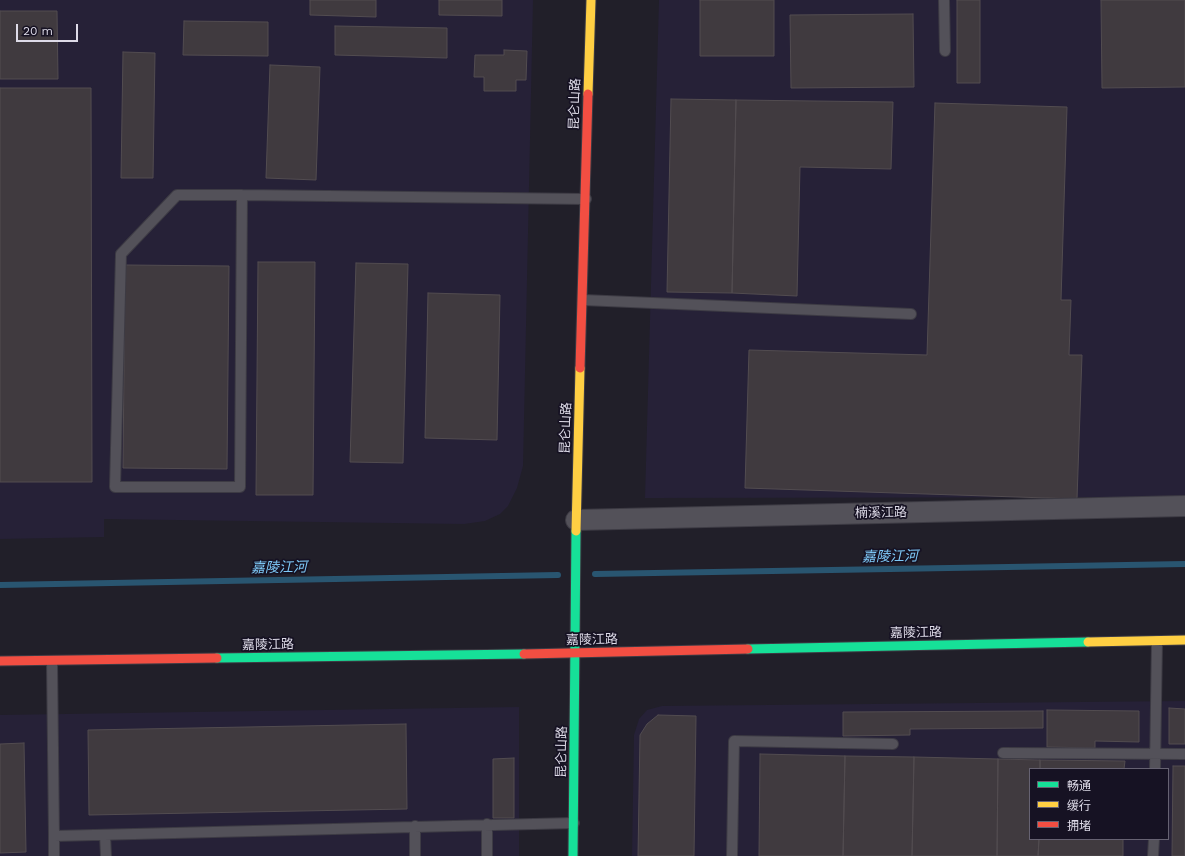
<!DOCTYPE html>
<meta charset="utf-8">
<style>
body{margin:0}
#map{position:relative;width:1185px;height:856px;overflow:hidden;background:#211f29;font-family:"Work Sans","Noto Sans SC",sans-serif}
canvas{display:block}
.legend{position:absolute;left:1029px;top:768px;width:140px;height:72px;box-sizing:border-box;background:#161223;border:1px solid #666272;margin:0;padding:5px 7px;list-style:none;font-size:12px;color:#dedbe8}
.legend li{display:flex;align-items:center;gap:8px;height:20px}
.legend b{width:20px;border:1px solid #666272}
.scale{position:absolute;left:16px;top:24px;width:62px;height:18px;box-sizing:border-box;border:2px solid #dedbe8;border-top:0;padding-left:5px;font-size:12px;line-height:14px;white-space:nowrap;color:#dedbe8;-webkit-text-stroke:3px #161223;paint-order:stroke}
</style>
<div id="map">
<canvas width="1185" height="856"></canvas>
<ul class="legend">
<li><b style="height:5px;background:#16e098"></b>畅通</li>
<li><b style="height:5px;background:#ffcf43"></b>缓行</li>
<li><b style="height:5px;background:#f24e42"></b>拥堵</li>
</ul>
<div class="scale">20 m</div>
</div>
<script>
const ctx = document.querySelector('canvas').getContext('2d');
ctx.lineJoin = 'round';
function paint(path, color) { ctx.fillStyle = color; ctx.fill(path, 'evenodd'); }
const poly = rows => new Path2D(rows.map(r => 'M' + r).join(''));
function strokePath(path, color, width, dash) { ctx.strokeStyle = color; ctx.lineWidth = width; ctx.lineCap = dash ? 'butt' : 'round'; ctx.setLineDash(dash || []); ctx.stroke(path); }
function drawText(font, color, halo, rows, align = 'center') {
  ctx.font = font + ' "Work Sans","Noto Sans SC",sans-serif'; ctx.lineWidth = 3.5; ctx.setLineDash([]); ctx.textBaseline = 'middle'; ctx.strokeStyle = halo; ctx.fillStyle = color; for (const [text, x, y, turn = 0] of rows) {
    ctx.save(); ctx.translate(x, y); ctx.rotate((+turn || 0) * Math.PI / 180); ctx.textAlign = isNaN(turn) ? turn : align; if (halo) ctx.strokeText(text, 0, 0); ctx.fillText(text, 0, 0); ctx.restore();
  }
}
paint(poly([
 [0,0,533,0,523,466,517,488,508,506,500,514,485,521,464,524,104,519,104,537,0,539],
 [659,0,1185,0,1185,497,645,498],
 [1185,701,1185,856,632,856,634,735,639,719,647,710,662,706],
 [1030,769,1168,769,1168,839,1030,839],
 [519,707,519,856,0,856,0,715]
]), '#262137');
strokePath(poly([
 [595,574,1185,564],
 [0,585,558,575]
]), '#295570', 6);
const building = poly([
 [310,0,376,0,376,17,310,15,310,0],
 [439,0,502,0,502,16,439,15,439,0],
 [700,0,774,0,774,56,700,56,700,0],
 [957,0,980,0,980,83,957,83,957,0],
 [1101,0,1185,0,1185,87,1102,88,1101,0],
 [0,11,57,11,58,79,0,79,0,11],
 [913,14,914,87,791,88,790,15,913,14],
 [184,21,268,22,268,56,183,55,184,21],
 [335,26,447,28,447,58,335,55,335,26],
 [504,50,527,51,526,80,516,80,516,91,484,91,484,77,474,77,475,55,504,55,504,50],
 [123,52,155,53,153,178,121,178,123,52],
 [270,65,320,67,316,180,266,178,270,65],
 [0,88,91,88,92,482,0,482,0,88],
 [671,99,736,100,732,293,667,292,671,99],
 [736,100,893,102,891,169,800,167,797,296,732,293,736,100],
 [935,103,1067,107,1061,300,1071,300,1069,355,1082,355,1077,499,745,488,749,350,927,355,935,103],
 [258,262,315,262,313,495,256,495,258,262],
 [356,263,408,264,403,463,350,462,356,263],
 [125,265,229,266,227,469,123,468,125,265],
 [428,293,500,295,497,440,425,438,428,293],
 [1169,708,1185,709,1185,744,1169,744,1169,708],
 [1047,710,1139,711,1139,742,1095,741,1095,748,1047,747,1047,710],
 [1043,711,1043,728,910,729,910,735,843,736,843,712,1043,711],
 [658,715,696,716,694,856,638,856,640,735,647,724,658,715],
 [406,724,407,809,89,815,88,730,406,724],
 [24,743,26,852,0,853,0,744,24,743],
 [760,754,845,756,843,856,759,856,760,754],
 [845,756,914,757,912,856,843,856,845,756],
 [914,757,998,759,997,856,912,856,914,757],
 [514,758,514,818,493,818,493,759,514,758],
 [998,759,1040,760,1040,769,1030,769,1030,839,1039,839,1038,856,997,856,998,759],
 [1040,760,1125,761,1124,769,1040,769,1040,760],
 [1173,766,1185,766,1185,856,1172,856,1173,766],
 [1039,839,1123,839,1123,856,1038,856,1039,839]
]);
paint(building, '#403a3f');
strokePath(building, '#524c50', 1);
const lane = poly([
 [944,0,945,51],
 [242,195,240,487,115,487,121,254,177,195,242,195,586,199],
 [583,300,911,314],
 [52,661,54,836],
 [1003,753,1185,754],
 [1155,769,1157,641],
 [415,826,415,856],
 [105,835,106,856],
 [54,856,54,836,574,823],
 [487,856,487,824],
 [732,856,734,741,893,744],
 [1153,856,1154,839]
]);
const street = poly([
 [576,520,1185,506]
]);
const fast = poly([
 [748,649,1088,642],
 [217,658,524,654],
 [573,856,576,531]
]);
const slow = poly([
 [588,94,591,0],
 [576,531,580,368],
 [1088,642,1185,640]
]);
const jam = poly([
 [580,368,588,94],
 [524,654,748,649],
 [0,661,217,658]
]);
strokePath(lane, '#3d3b44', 12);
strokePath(street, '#3d3b44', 22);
strokePath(fast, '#3d3b44', 11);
strokePath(slow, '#3d3b44', 11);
strokePath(jam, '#3d3b44', 11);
strokePath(lane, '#535159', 10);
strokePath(street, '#535159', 20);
strokePath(fast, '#16e098', 9);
strokePath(slow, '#ffcf43', 9);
strokePath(jam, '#f24e42', 9);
drawText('13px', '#dedbe8', '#161223', [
 ["昆仑山路",575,104,-88],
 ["昆仑山路",566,428,-88],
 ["楠溪江路",881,513,-1],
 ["嘉陵江路",916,633,-1],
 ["嘉陵江路",592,640,-1],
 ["嘉陵江路",268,645,-1],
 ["昆仑山路",562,752,-89]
]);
drawText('italic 14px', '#7fcaf9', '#161223', [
 ["嘉陵江河",890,557,-1],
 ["嘉陵江河",279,568,-1]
]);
</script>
